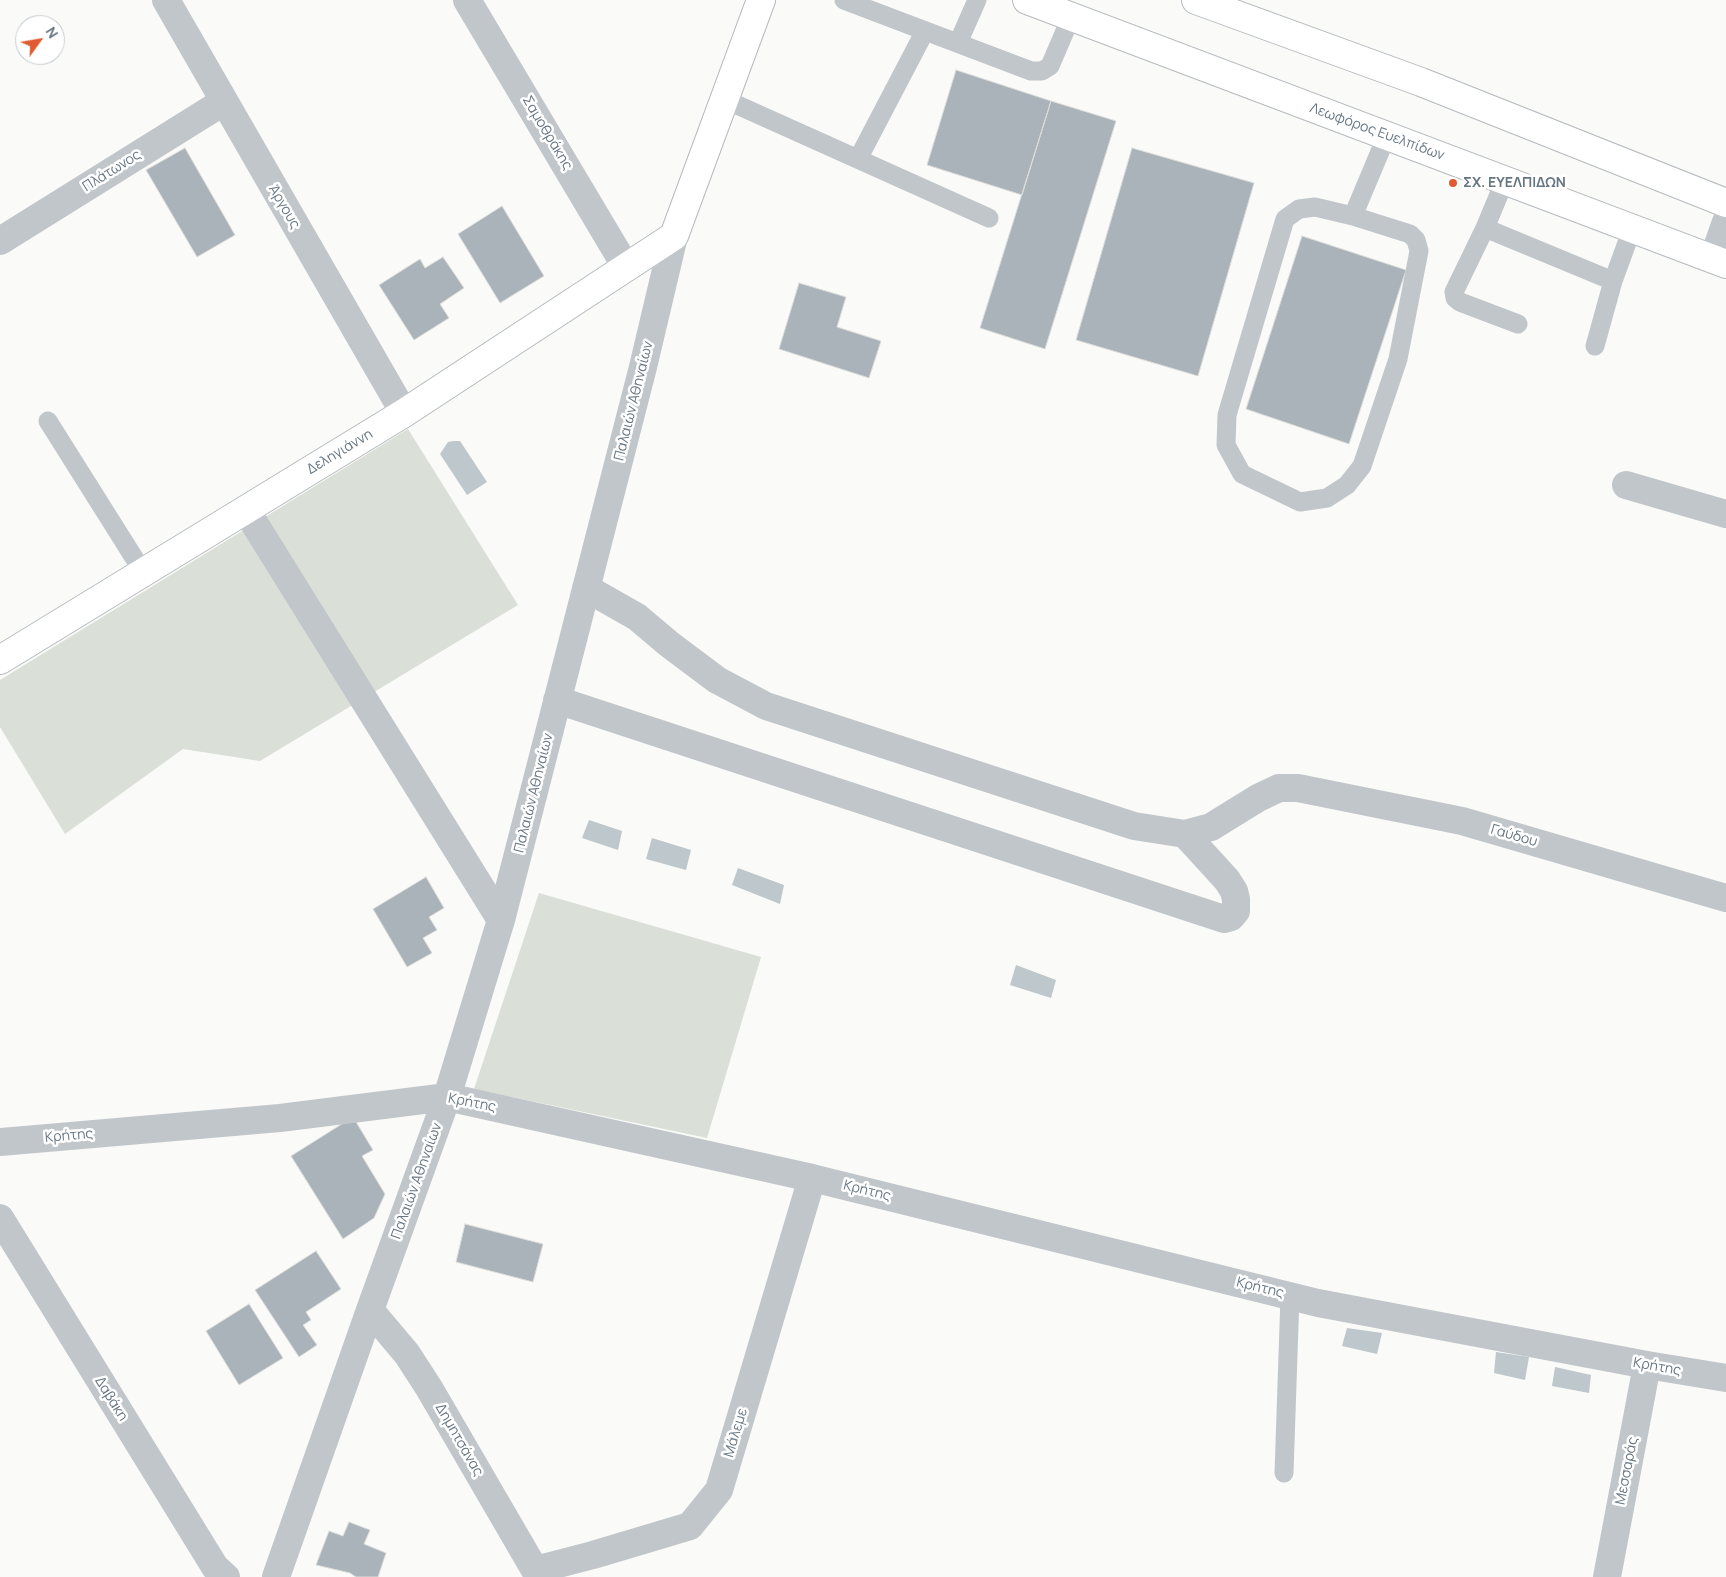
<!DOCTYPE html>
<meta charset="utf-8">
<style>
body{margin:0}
#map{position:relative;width:1726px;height:1577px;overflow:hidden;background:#fafaf8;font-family:Manrope,sans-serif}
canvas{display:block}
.north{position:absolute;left:15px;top:15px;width:50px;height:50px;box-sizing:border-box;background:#fff;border:1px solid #c2c8cd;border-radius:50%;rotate:58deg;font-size:14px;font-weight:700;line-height:20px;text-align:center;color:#667682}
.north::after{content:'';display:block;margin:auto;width:18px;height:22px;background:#e05b32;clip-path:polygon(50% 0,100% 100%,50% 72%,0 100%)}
</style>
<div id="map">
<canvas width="1726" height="1577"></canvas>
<div class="north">N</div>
</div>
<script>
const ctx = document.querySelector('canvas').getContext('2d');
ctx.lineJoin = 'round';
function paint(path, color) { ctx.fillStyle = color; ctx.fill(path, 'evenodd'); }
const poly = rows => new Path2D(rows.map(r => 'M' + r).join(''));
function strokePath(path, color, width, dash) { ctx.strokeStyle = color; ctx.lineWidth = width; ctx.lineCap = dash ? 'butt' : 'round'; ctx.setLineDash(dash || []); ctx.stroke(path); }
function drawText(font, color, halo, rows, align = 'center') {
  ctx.font = font + ' Manrope,sans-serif'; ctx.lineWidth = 5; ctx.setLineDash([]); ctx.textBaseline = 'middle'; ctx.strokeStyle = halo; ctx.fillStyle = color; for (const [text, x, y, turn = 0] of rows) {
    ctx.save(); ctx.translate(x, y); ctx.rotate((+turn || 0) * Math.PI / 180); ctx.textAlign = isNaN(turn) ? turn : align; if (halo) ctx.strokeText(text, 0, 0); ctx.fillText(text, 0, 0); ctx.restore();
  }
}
paint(poly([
 [408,429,518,605,260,761,183,749,65,834,0,727,0,680],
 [539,893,761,957,707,1138,474,1089]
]), '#dadfd7');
paint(poly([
 [454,441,460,441,487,482,467,495,440,454,448,442],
 [589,820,622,831,618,850,582,838],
 [652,838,691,850,686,870,646,859],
 [738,868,784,885,780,904,732,885],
 [1016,965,1056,980,1051,998,1010,985],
 [1347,1328,1382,1333,1377,1354,1342,1346],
 [1496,1352,1529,1357,1525,1380,1494,1373],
 [1555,1367,1591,1375,1589,1393,1552,1386]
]), '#bdc7cc');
const building = poly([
 [956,70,1051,101,1022,195,927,165,956,70],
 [1051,101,1116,121,1045,349,980,328,1051,101],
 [185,148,235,235,197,257,146,170,185,148],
 [1132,148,1254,183,1198,376,1076,340,1132,148],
 [502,206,544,276,500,303,458,234,502,206],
 [1302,236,1406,270,1349,444,1246,409,1302,236],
 [443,257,464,288,440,304,449,318,414,340,379,285,420,259,425,268,443,257],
 [799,283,846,297,837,327,881,341,869,378,779,349,799,283],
 [426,877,444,908,429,917,437,930,423,938,432,953,407,967,373,909,426,877],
 [353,1117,373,1150,362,1156,385,1194,374,1218,343,1239,291,1156,353,1117],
 [465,1224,543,1244,533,1282,456,1262,465,1224],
 [316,1251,341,1289,306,1312,311,1320,303,1325,317,1345,299,1357,255,1290,316,1251],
 [249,1304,283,1358,239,1385,206,1331,249,1304],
 [349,1522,370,1530,364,1544,386,1553,378,1577,356,1577,350,1573,316,1565,329,1531,343,1536,349,1522]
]);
paint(building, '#aab3b9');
strokePath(building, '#dcdcda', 1);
const secondary = poly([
 [0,660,404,413,674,236,761,0]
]);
const primary = poly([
 [1027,0,1726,264],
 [1196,0,1421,82,1726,203]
]);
strokePath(secondary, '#b4babe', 30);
strokePath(primary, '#b5babe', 30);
strokePath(poly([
 [844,0,1031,71,1042,71,1050,66,1071,17],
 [958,43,977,0],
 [724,99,989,218],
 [858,159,925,31],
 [1505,180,1485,228,1454,292,1455,298,1460,302,1518,324],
 [1315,207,1353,216,1410,234,1416,240,1419,251,1398,359,1362,466,1347,485,1327,498,1300,502,1242,474,1226,445,1227,415,1285,219,1299,209,1315,207],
 [1353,216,1387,135],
 [1485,228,1613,281],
 [1595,346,1613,281,1632,229],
 [48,421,143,572],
 [1284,1473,1290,1296]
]), '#c1c6ca', 19);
strokePath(poly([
 [166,0,404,413],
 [467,0,626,267],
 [0,241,223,102],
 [1713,259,1726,222],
 [1626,485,1726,514],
 [246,510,501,920],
 [586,588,637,617,669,644,717,680,766,706,1134,826,1185,834,1211,827,1258,798,1279,788,1298,788,1462,821,1726,898],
 [557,700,1224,919,1231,917,1236,911,1236,899,1234,891,1227,880,1185,834],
 [0,1142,280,1118,447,1097,812,1178,1318,1303,1647,1365,1726,1378],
 [0,1218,215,1567,226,1577],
 [370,1310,407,1354,429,1388,539,1577],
 [535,1570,593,1555,690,1526,719,1490,812,1178],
 [276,1577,370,1310,447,1097,501,920,643,367,674,236],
 [1607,1577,1647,1365]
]), '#c1c6ca', 28);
strokePath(secondary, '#fff', 28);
strokePath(primary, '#fff', 28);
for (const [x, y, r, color] of [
 [1453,183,5,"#e05b32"]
]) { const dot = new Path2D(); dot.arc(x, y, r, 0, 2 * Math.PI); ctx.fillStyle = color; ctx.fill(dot); strokePath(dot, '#fff', 2); }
drawText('14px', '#667682', '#fff', [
 ["Λεωφόρος Ευελπίδων",1377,132,20],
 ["Σαμοθράκης",547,133,59],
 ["Πλάτωνος",112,171,-32],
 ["Άργους",284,207,60],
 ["Παλαιών Αθηναίων",634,401,-76],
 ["Δεληγιάννη",340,452,-31],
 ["Παλαιών Αθηναίων",534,793,-76],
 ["Γαύδου",1514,836,16],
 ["Κρήτης",472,1103,11],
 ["Κρήτης",69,1136,-5],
 ["Παλαιών Αθηναίων",417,1181,-70],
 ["Κρήτης",867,1191,14],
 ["Κρήτης",1260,1288,14],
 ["Κρήτης",1657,1367,10],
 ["Δαβάκη",111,1399,58],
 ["Μάλεμε",736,1433,-73],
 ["Δημητσάνας",459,1440,60],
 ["Μεσσαράς",1627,1471,-79]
]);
drawText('bold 14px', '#667682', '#fff', [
 ["ΣΧ. ΕΥΕΛΠΙΔΩΝ",1463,183]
], 'left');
</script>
